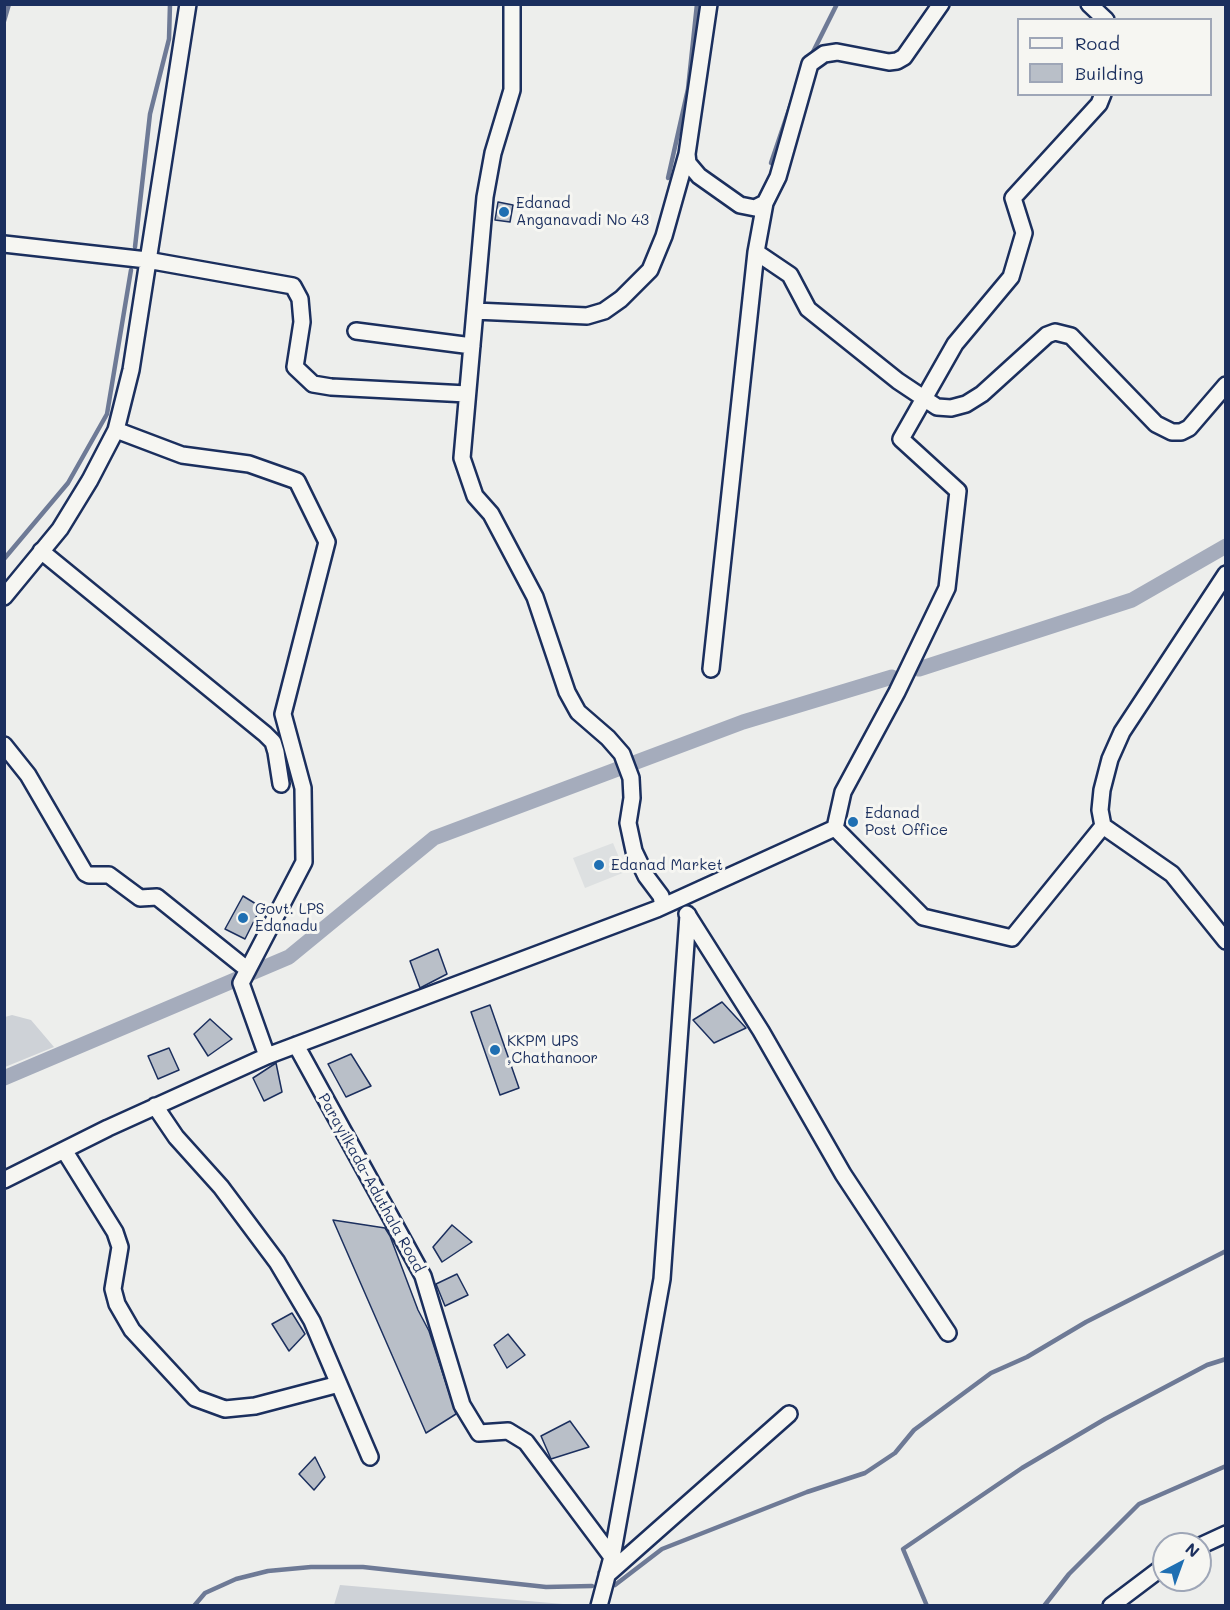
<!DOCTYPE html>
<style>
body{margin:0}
#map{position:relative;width:1230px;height:1610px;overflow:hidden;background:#edeeec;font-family:Mali,sans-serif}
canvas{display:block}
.frame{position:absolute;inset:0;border:6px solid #1b2f5e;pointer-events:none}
.legend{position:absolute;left:1017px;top:18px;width:195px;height:78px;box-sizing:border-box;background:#f6f6f2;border:2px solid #9ea6b7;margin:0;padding:8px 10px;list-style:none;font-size:18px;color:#1b2f5e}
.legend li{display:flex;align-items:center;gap:12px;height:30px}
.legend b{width:30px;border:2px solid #9ea6b7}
.north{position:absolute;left:1152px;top:1532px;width:60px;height:60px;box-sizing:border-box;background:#f6f6f2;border:2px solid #9ea6b7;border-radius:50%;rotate:41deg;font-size:16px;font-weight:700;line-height:24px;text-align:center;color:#1b2f5e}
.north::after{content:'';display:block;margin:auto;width:21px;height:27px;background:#1f6fb2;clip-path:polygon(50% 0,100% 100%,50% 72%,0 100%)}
</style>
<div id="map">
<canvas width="1230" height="1610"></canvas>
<div class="frame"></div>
<ul class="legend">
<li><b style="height:8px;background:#f6f6f2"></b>Road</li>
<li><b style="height:16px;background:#b9bfc8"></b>Building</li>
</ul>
<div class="north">N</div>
</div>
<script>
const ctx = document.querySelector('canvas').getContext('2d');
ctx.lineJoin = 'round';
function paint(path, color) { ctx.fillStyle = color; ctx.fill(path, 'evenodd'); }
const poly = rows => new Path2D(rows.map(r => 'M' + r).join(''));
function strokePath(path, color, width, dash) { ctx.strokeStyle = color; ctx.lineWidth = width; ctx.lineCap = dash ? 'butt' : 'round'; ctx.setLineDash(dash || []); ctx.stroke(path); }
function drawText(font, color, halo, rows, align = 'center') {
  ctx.font = font + ' Mali,sans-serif'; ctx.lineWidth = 6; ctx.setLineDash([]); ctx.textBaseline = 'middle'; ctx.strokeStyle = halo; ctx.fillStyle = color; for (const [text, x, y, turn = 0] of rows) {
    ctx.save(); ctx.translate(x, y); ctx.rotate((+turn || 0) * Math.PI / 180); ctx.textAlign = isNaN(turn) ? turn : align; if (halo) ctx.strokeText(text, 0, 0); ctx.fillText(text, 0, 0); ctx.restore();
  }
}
paint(poly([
 [613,843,625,872,585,888,573,858]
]), '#dde0e1');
paint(poly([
 [12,1015,31,1020,54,1047,5,1067,5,1017],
 [340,1585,563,1604,334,1605]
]), '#ced2d7');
strokePath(poly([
 [4,21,9,4],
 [811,56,837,4],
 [771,163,798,83],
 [668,178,688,89,697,4],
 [135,247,150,114,169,39,170,4],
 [4,559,68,483,107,414,131,270],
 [615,1585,662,1549,807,1492,865,1473,895,1453,914,1430,991,1373,1027,1357,1086,1322,1226,1251],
 [194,1606,205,1593,236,1579,268,1571,311,1567,363,1567,546,1587,592,1586],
 [927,1606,903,1549,1022,1468,1105,1419,1207,1365,1226,1359],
 [1044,1606,1069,1574,1139,1504,1226,1466]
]), '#6e7a96', 4.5);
strokePath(poly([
 [919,669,1132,600,1226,546],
 [4,1078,289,957,434,838,743,722,892,677]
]), '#a5acbc', 15);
const building = poly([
 [498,202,513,205,510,222,495,220,498,202],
 [243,896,261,907,245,939,225,929,243,896],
 [438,949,447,974,420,988,410,961,438,949],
 [722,1002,746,1028,714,1043,693,1020,722,1002],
 [490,1005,519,1088,500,1095,471,1012,490,1005],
 [210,1019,232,1039,208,1056,194,1034,210,1019],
 [169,1048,179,1070,158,1079,148,1056,169,1048],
 [351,1054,371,1086,346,1097,328,1064,351,1054],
 [276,1063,282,1092,264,1101,253,1078,276,1063],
 [333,1220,385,1228,390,1236,418,1310,429,1331,456,1414,426,1433,333,1220],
 [452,1225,472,1242,442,1262,433,1247,452,1225],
 [457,1274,468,1295,445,1306,436,1284,457,1274],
 [292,1313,305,1334,289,1351,272,1324,292,1313],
 [508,1334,525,1355,507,1368,494,1345,508,1334],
 [570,1421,589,1447,551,1459,541,1436,570,1421],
 [315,1457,325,1477,314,1490,299,1474,315,1457]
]);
paint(building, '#b9bfc8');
strokePath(building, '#1b2f5e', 1.5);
const minor = poly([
 [512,4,512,90,493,153,485,197,462,458,475,496,491,514,535,597,567,692,578,712,608,738,622,754,631,778,632,798,628,823,634,851,646,876,661,896,663,906],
 [1089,4,1106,20],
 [687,154,688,163,699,176,740,205,755,208,765,203],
 [4,244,147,260,293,286,300,299,302,322,295,367,313,384,331,387,467,394],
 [756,252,790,275,808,309,898,381,937,407,951,408,966,404,982,394,1047,335,1055,332,1071,336,1156,424,1172,432,1181,432,1189,428,1226,385],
 [475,311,587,316,604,311,621,299,650,270,664,236,687,154,709,4],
 [356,331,472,346],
 [116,430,182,455,249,464,297,481,327,542,283,714,303,788,304,862,241,983,267,1056],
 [41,551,265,734,273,742,276,752,281,784],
 [4,597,60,529,90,480,116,430,131,370,188,4],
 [711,669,756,252,765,203,778,177,810,64,824,54,837,52,889,62,897,61,904,57,941,4],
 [4,745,28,775,85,873,89,875,109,875,140,898,157,897,248,970],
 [1103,826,1100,810,1102,790,1110,759,1122,732,1226,574],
 [835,828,843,792,897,692,947,588,958,491,901,439,955,344,1011,277,1024,233,1013,198,1099,104,1103,94],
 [687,914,761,1031,843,1174,948,1333],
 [296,1045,423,1276,462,1405,479,1433,508,1431,526,1442,612,1557,599,1606],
 [155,1106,176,1137,221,1187,277,1262,312,1321,370,1457],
 [64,1150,115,1232,120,1247,113,1289,117,1304,132,1330,195,1398,225,1409,255,1406,339,1384],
 [4,1180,108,1128,267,1056,657,909,835,828,923,917,1012,938,1103,826,1172,874,1226,941],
 [1200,1546,1226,1534],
 [612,1557,662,1279,688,915],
 [607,1575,789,1414],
 [1111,1606,1164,1566]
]);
strokePath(minor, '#1b2f5e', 20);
strokePath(minor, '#f6f6f2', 15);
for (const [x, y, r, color] of [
 [504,212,6,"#1f6fb2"],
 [853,822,6,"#1f6fb2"],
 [599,865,6,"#1f6fb2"],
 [243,918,6,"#1f6fb2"],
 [495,1050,6,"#1f6fb2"]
]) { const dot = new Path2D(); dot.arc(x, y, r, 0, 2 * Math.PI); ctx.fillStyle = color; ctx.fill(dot); strokePath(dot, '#f6f6f2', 2); }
drawText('15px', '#1b2f5e', '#f6f6f2', [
 ["Edanad",516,203],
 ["Anganavadi No 43",516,220],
 ["Edanad",865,813],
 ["Post Office",865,830],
 ["Edanad Market",611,865],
 ["Govt. LPS",255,909],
 ["Edanadu",255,926],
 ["KKPM UPS",507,1041],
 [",Chathanoor",507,1058]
], 'left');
drawText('15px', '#1b2f5e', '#f6f6f2', [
 ["Parayilkada-Aduthala Road",371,1183,61]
]);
</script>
